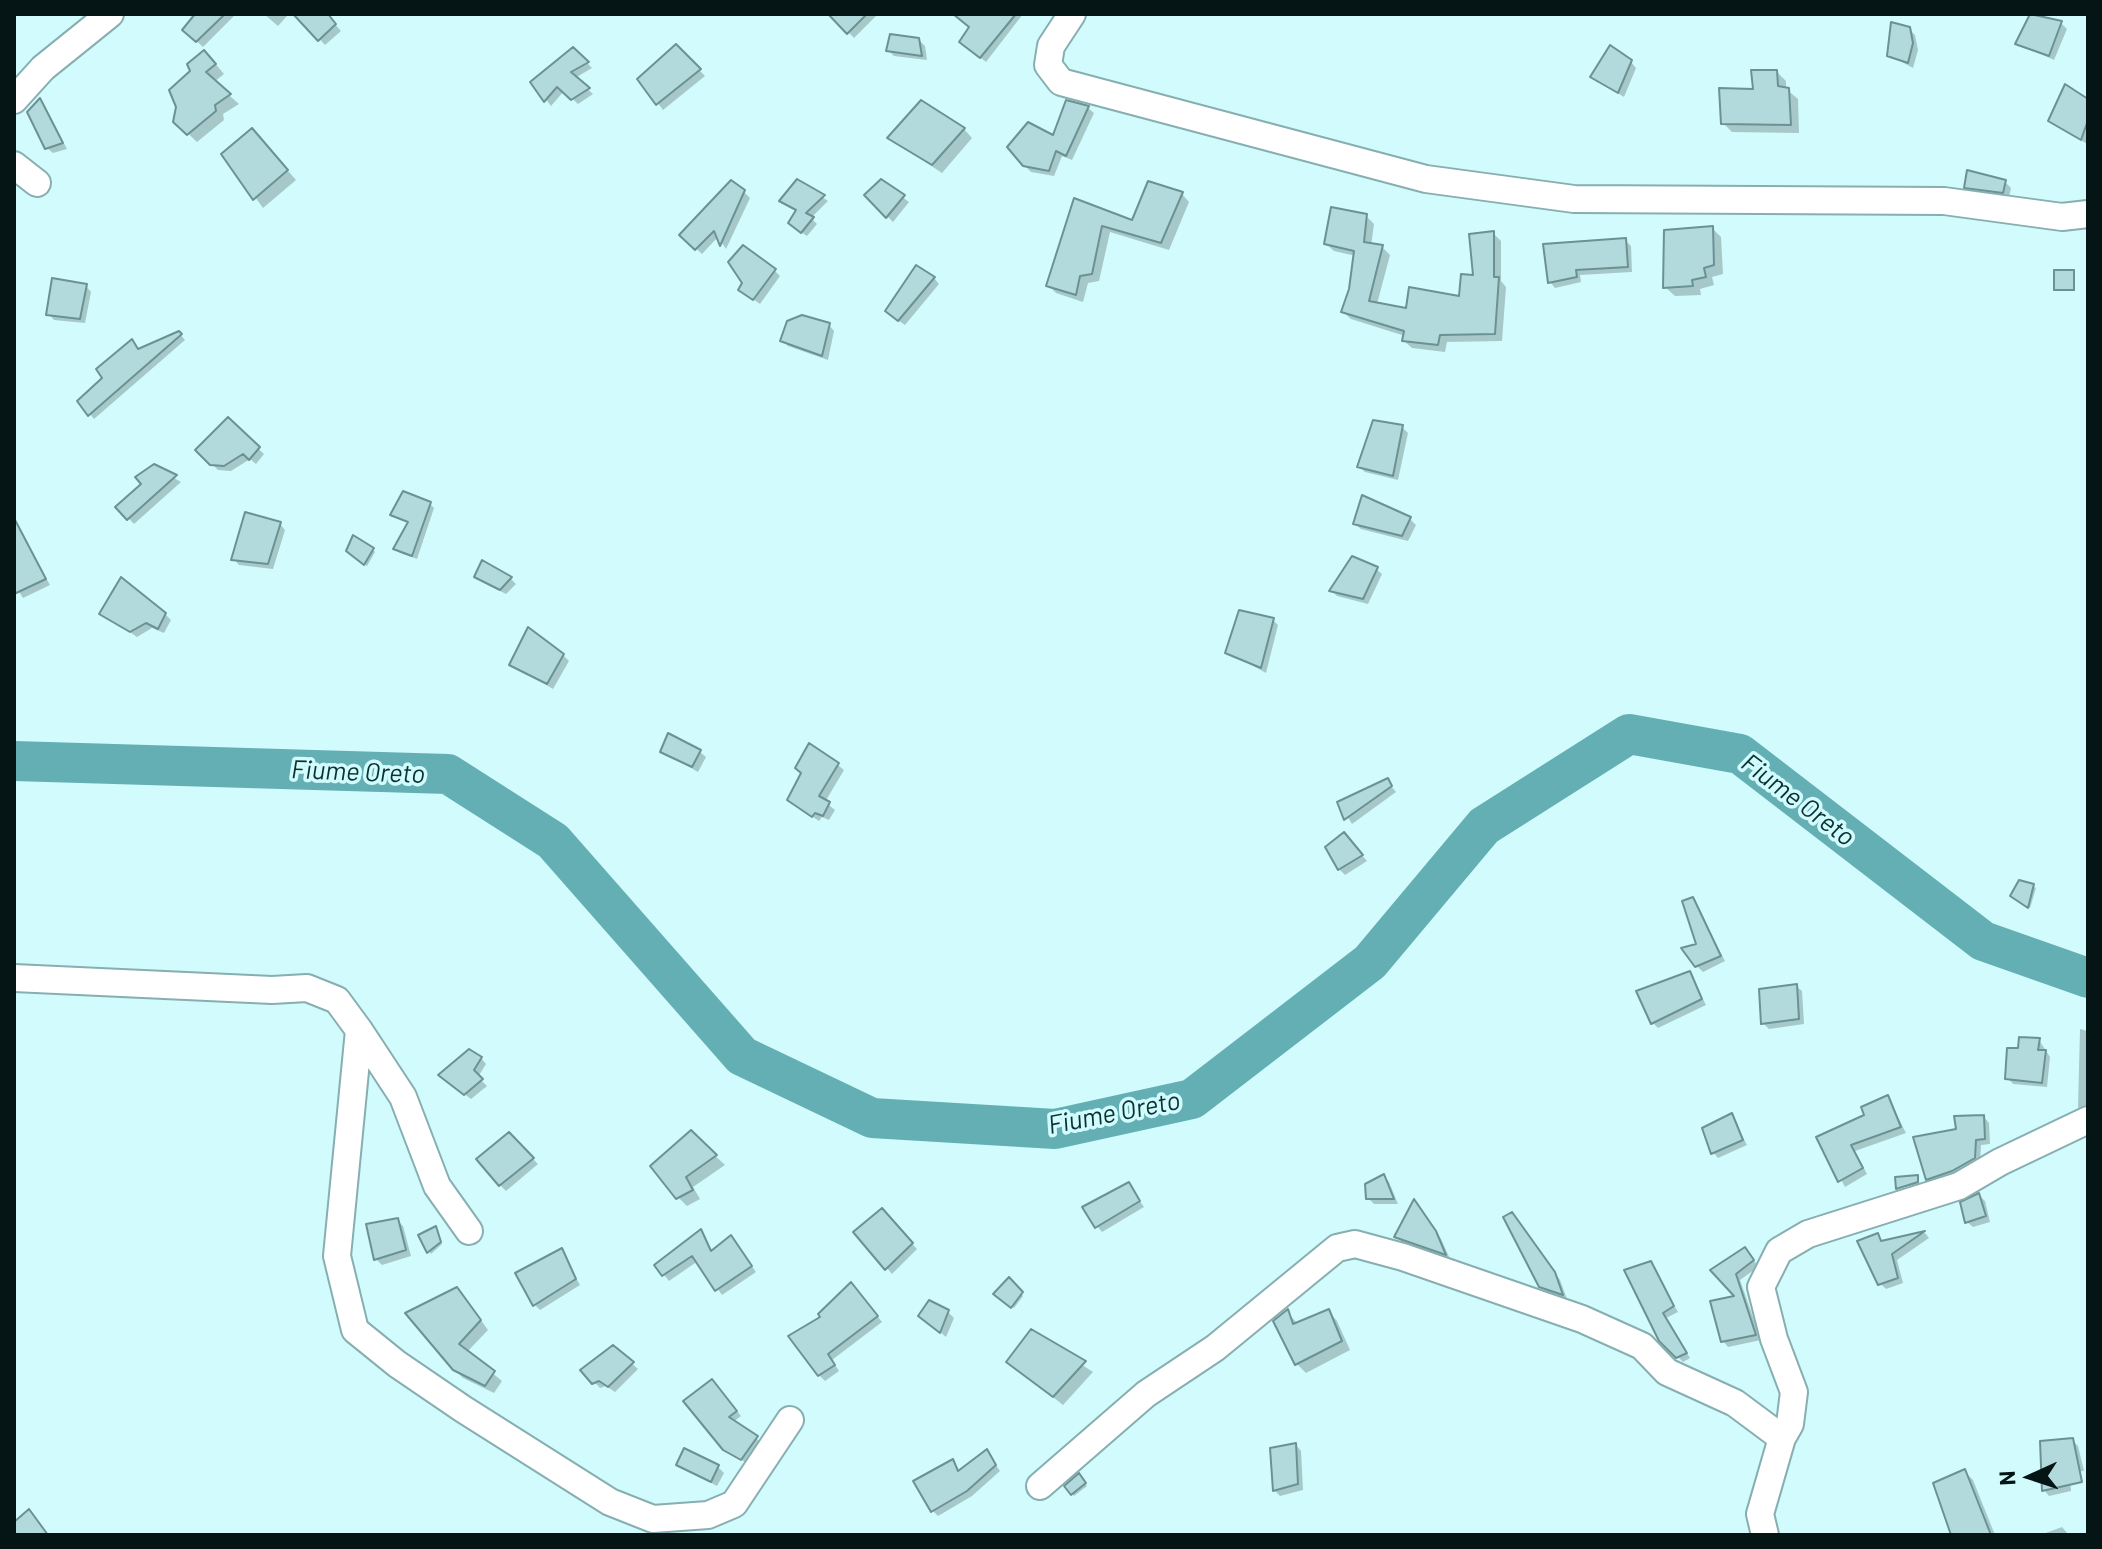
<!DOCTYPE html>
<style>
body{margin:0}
#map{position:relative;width:2102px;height:1549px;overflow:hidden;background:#d1fbfc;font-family:Barlow,sans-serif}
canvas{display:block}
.frame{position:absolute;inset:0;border:16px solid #051415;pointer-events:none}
.north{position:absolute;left:1990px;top:1437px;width:80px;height:80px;-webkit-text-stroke:6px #d1fbfc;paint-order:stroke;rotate:267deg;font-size:22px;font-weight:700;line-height:32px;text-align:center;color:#051415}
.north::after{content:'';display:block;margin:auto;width:28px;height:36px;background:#051415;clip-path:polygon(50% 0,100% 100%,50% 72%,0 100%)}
</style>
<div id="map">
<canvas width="2102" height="1549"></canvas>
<div class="frame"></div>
<div class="north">N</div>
</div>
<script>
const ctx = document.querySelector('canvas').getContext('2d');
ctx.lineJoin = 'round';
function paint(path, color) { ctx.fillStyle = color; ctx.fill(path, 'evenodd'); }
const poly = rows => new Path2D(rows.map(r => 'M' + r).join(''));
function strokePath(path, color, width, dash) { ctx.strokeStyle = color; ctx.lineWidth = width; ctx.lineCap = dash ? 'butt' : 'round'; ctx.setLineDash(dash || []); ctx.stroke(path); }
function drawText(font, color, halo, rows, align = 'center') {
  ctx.font = font + ' Barlow,sans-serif'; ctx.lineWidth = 7; ctx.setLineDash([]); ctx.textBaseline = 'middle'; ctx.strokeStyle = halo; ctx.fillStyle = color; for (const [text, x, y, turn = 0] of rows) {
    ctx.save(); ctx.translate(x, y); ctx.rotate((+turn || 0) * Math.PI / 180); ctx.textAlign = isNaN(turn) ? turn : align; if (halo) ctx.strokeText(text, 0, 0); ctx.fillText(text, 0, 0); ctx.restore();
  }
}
paint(poly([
 [191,14,236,14,203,47,185,30,194,18],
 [264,14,285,14,287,16,278,26],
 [296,14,331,14,329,17,341,31,325,45],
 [831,14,878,14,854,38],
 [958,14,1023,14,986,62,967,47,971,28],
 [2032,14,2061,23,2067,29,2054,60,2017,43],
 [1909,29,1915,35,1918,50,1913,68,1889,55],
 [919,40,925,46,927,60,894,56,888,50],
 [676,46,705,76,663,110,640,79],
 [573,49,592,68,575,78,593,94,578,104,564,91,551,106,533,82],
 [213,61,224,74,214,82,239,104,223,114,224,120,197,142,175,121,178,107],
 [1631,62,1636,68,1624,97,1593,77],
 [1777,72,1786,81,1786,89,1798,99,1799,133,1732,132,1723,123],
 [40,100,45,106,67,149,53,153,47,148],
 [2088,101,2087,144,2050,121],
 [1088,108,1094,113,1072,160,1062,156,1054,176,1031,172,1024,165],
 [964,129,972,138,942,173,889,138],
 [260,139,296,180,263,208,224,154],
 [797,181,828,201,811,218,817,224,807,236,795,228,798,212,781,201],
 [881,181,909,202,893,222,866,195],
 [2005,182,2011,188,2009,198,1971,193,1966,187],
 [744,192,750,198,726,249,718,237,702,254,682,235],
 [1182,194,1189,202,1169,250,1110,232,1099,281,1088,283,1083,302,1056,293,1048,285,1076,200,1133,222],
 [1366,216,1374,224,1371,246,1382,247,1390,255,1377,304,1408,310,1461,298,1475,277,1493,233,1501,241,1501,281,1506,287,1502,341,1447,342,1445,352,1412,348,1404,341,1405,336,1351,319,1343,312,1351,290,1356,256,1334,251,1326,244],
 [1712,228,1721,237,1723,274,1712,277,1714,285,1700,289,1701,295,1675,296,1665,287],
 [1625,240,1631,246,1632,272,1580,275,1581,282,1555,288,1550,282],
 [774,270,780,276,760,304,747,295],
 [2073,272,2075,291,2058,291,2056,289],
 [934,278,939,284,905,325,893,317],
 [86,286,91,292,85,323,54,320,49,314],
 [829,325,834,331,828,360,788,346,782,340],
 [179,333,185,340,94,419,90,414,139,351],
 [228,420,264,454,256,464,250,459,231,471,218,470,198,450],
 [1402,427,1408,433,1398,480,1365,472,1359,467],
 [155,467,181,482,134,524,118,507,144,484],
 [430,504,434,508,417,559,400,553,396,548,409,524,393,514],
 [1410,519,1416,525,1408,541,1361,529,1355,524],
 [280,524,285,530,273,569,239,565,234,559],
 [18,529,50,585,23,598,14,584,14,532],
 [373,550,375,552,367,566,349,551],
 [483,563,511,579,516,584,506,594,482,582,477,577],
 [1376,569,1382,574,1368,604,1337,596,1332,591],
 [102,613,165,614,171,620,164,633,152,628,137,637],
 [1273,620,1278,625,1266,673,1228,652],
 [563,655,569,661,553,689,512,664],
 [662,751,700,752,706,757,698,772],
 [838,765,844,770,825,802,835,810,829,820,822,817,819,821,795,805],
 [1387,781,1396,792,1352,824,1339,803],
 [1349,840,1367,861,1345,875,1339,869],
 [2033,886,2036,888,2030,908,2015,898],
 [1692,899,1725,961,1703,972,1697,966,1699,945],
 [1690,973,1706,1005,1658,1028,1653,1023],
 [1796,986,1802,991,1804,1024,1769,1029,1763,1023],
 [2080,1029,2088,1031,2087,1116,2078,1107],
 [2039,1040,2050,1057,2047,1087,2013,1084,2008,1078,2020,1050],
 [481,1058,486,1064,478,1077,487,1086,471,1099,446,1080],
 [1888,1098,1906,1133,1855,1151,1867,1174,1845,1187,1819,1138,1867,1116],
 [1731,1115,1747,1145,1718,1158,1713,1152],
 [1984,1117,1989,1123,1990,1144,1981,1145,1980,1164,1934,1184,1928,1179,1958,1131],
 [691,1133,725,1165,693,1187,700,1199,687,1206,678,1197],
 [509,1135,538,1164,506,1191,500,1185],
 [1384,1176,1389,1182,1398,1204,1374,1204,1368,1198],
 [1917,1177,1920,1184,1898,1188],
 [1128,1184,1144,1207,1102,1232,1097,1226],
 [1979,1195,1985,1201,1990,1222,1973,1227,1967,1222],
 [1420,1208,1441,1239,1450,1259,1404,1244,1397,1237],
 [882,1211,917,1249,892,1274,887,1268],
 [397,1220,403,1226,411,1256,382,1265,376,1259],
 [1517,1220,1560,1280,1567,1299,1547,1292,1541,1286],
 [438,1231,442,1244,431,1254,421,1236],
 [701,1231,713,1252,736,1243,756,1272,722,1295,698,1261,669,1281,656,1265],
 [1925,1233,1929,1238,1897,1260,1903,1283,1886,1289,1880,1283,1877,1236,1884,1242],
 [561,1251,580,1285,540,1310,534,1304],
 [1751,1255,1758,1267,1740,1280,1761,1340,1728,1347,1723,1341,1738,1297,1713,1270],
 [1650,1264,1678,1312,1666,1318,1690,1358,1683,1362,1661,1339],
 [1009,1280,1023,1296,1014,1308,997,1296],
 [857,1290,882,1322,832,1360,839,1371,825,1381,819,1375,824,1317],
 [465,1298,488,1330,467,1352,502,1381,494,1393,463,1378,454,1369],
 [1328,1311,1337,1321,1350,1350,1306,1373,1297,1364,1287,1312,1298,1324],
 [948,1312,954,1318,946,1337,927,1321],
 [1032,1332,1093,1372,1063,1405,1009,1362],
 [613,1347,638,1369,615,1392,606,1386,600,1388,583,1370],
 [717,1386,741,1416,733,1422,761,1442,746,1463,725,1448],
 [2072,1440,2078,1446,2084,1471,2070,1472,2071,1491,2049,1496,2044,1490],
 [1296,1445,1301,1451,1303,1490,1280,1496,1275,1491,1272,1449],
 [986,1451,1000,1471,972,1496,938,1516,933,1511,952,1462,960,1472],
 [678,1465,718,1467,724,1473,717,1486],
 [1965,1472,1973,1480,1995,1535,1953,1535],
 [1081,1478,1087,1486,1074,1496,1067,1487],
 [2062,1527,2069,1535,2040,1535]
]), '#0003');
strokePath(poly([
 [14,761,448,774,553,841,742,1056,872,1118,1055,1129,1192,1099,1370,962,1484,826,1629,734,1740,754,1983,941,2088,978]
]), '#64afb3', 40);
const building = poly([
 [195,14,225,14,196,42,182,30,195,14],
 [293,14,328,14,336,24,318,41,293,14],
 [828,14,867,14,847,34,828,14],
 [953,14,1016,14,980,58,959,42,969,27,953,14],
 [2030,14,2062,21,2049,56,2015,44,2030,14],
 [1891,22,1910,27,1913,43,1908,63,1887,56,1891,22],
 [890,34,919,38,922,56,886,51,890,34],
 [676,44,701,69,656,105,637,79,676,44],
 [1610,45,1632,60,1618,93,1590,77,1610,45],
 [573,47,589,62,571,72,590,88,571,100,557,87,544,102,530,82,573,47],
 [204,50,216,64,206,72,231,94,215,105,216,111,187,135,173,122,176,107,169,90,190,71,187,64,204,50],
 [1751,70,1777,70,1778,86,1789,88,1791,125,1721,124,1719,88,1753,89,1751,70],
 [2065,84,2088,99,2088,120,2081,140,2048,121,2065,84],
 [40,98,63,143,45,149,27,112,40,98],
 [921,100,965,128,932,165,887,138,921,100],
 [1066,100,1089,106,1066,156,1056,151,1049,171,1023,166,1007,147,1028,122,1053,135,1066,100],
 [252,128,288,170,253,200,221,154,252,128],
 [1967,170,2006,180,2003,193,1964,188,1967,170],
 [797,179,825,195,806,213,814,217,801,233,788,223,796,210,779,201,797,179],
 [881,179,905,195,886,218,864,195,881,179],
 [731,180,745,190,720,246,714,231,695,250,679,235,731,180],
 [1148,181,1183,192,1161,243,1102,226,1092,274,1080,276,1076,295,1046,286,1074,198,1132,220,1148,181],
 [1331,207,1367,214,1364,242,1383,245,1369,301,1406,308,1409,287,1459,296,1461,274,1473,275,1469,234,1494,231,1494,277,1499,277,1495,334,1440,335,1438,345,1402,341,1404,331,1341,312,1349,289,1354,251,1324,244,1331,207],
 [1713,226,1714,265,1704,268,1706,277,1692,280,1693,286,1663,288,1664,230,1713,226],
 [1626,238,1628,267,1576,270,1577,277,1548,283,1543,244,1626,238],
 [743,245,776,269,753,300,738,290,742,283,728,262,743,245],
 [916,265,935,277,898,321,885,311,916,265],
 [2054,270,2074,270,2074,290,2054,290,2054,270],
 [52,278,87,284,80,319,46,315,52,278],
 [802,315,830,323,822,356,780,341,787,321,802,315],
 [179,331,182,334,88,416,77,401,102,378,96,369,132,339,138,349,179,331],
 [228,417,260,447,249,460,243,454,224,466,210,465,195,450,228,417],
 [1373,420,1403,425,1393,476,1357,467,1373,420],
 [154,464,177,475,127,520,115,507,141,484,135,477,154,464],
 [403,491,431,502,412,556,393,549,408,522,390,515,403,491],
 [1362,495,1411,517,1402,536,1353,524,1362,495],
 [245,512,281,522,268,564,231,560,245,512],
 [14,518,46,579,14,594,14,518],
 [353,535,374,548,364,565,346,551,353,535],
 [1352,556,1378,567,1363,599,1329,591,1352,556],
 [482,560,512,577,500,590,474,577,482,560],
 [121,577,166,613,158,629,146,623,130,632,99,614,121,577],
 [1239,610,1274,618,1261,668,1225,653,1239,610],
 [528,627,564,654,547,684,509,665,528,627],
 [668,733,701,750,692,767,660,752,668,733],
 [809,743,839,763,819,796,830,802,823,816,815,813,812,817,787,800,801,773,795,768,809,743],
 [1388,778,1392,786,1344,820,1337,802,1388,778],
 [1344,832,1363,855,1338,870,1325,847,1344,832],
 [2019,880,2034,884,2028,908,2010,896,2019,880],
 [1693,897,1721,956,1695,967,1681,948,1696,944,1682,901,1693,897],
 [1690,971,1702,999,1651,1024,1636,991,1690,971],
 [1797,984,1799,1019,1761,1024,1759,989,1797,984],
 [2019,1037,2040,1038,2038,1050,2046,1050,2042,1083,2005,1079,2007,1048,2018,1048,2019,1037],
 [469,1049,482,1057,474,1070,483,1079,464,1095,438,1075,469,1049],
 [1888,1095,1901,1127,1851,1145,1863,1168,1838,1182,1816,1137,1864,1115,1861,1107,1888,1095],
 [1732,1113,1743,1140,1711,1154,1702,1128,1732,1113],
 [1984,1115,1985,1139,1976,1140,1975,1158,1952,1171,1926,1180,1913,1137,1956,1129,1954,1116,1984,1115],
 [691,1130,717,1155,686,1177,693,1190,676,1199,650,1166,691,1130],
 [509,1132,534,1158,499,1186,476,1159,509,1132],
 [1384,1174,1394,1199,1366,1199,1365,1184,1384,1174],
 [1918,1175,1918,1182,1896,1189,1895,1177,1918,1175],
 [1129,1182,1140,1201,1095,1228,1082,1207,1129,1182],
 [1979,1193,1986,1216,1965,1223,1960,1202,1979,1193],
 [1414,1199,1436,1231,1446,1255,1394,1237,1414,1199],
 [882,1208,913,1243,885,1270,853,1232,882,1208],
 [1512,1212,1555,1272,1563,1295,1539,1287,1503,1217,1512,1212],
 [398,1218,406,1250,374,1260,366,1224,398,1218],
 [436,1226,441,1242,427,1253,418,1235,436,1226],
 [701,1229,711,1251,731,1235,752,1266,715,1291,692,1256,662,1276,654,1265,701,1229],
 [1925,1231,1892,1254,1898,1278,1878,1285,1857,1241,1878,1233,1881,1241,1925,1231],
 [1745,1247,1754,1260,1736,1274,1756,1335,1721,1342,1710,1301,1734,1296,1710,1270,1745,1247],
 [562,1248,576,1279,533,1306,515,1273,562,1248],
 [1651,1261,1674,1306,1663,1313,1687,1353,1676,1358,1659,1341,1624,1270,1651,1261],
 [1009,1277,1023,1292,1011,1308,993,1294,1009,1277],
 [851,1282,878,1316,828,1354,835,1365,818,1376,788,1336,820,1317,818,1314,851,1282],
 [457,1287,481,1320,459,1344,495,1371,485,1386,453,1370,405,1313,457,1287],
 [929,1300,949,1310,940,1333,918,1316,929,1300],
 [1288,1309,1293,1324,1329,1309,1342,1341,1295,1365,1273,1321,1288,1309],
 [1031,1329,1086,1361,1053,1397,1006,1362,1031,1329],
 [613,1345,634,1362,608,1387,599,1381,592,1384,580,1370,613,1345],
 [712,1379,737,1411,729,1417,758,1436,741,1460,723,1450,683,1401,712,1379],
 [2073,1438,2082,1482,2042,1491,2040,1441,2073,1438],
 [1296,1443,1298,1484,1273,1491,1270,1448,1296,1443],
 [684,1448,719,1465,711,1482,676,1465,684,1448],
 [987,1449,996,1465,967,1491,931,1512,913,1481,953,1459,958,1471,987,1449],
 [1965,1469,1991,1535,1951,1535,1933,1483,1965,1469],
 [1079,1473,1086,1483,1071,1495,1064,1486,1079,1473],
 [29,1509,48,1535,14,1535,14,1522,29,1509]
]);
paint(building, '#b2dadc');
strokePath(building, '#6b9193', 2);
const street = poly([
 [1072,14,1051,46,1048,65,1061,82,1426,179,1574,199,1944,201,2062,217,2088,214],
 [14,100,43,68,110,14],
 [14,165,37,183],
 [14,978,272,990,307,988,337,1000,359,1030,337,1256,355,1330,397,1364,463,1409,610,1502,653,1519,708,1515,734,1504,790,1420],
 [359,1030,403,1097,437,1186,469,1231],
 [1040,1486,1146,1394,1215,1348,1337,1248,1355,1244,1403,1257,1582,1319,1642,1346,1667,1372,1735,1403,1782,1438],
 [1765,1535,1760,1514,1782,1438,1790,1424,1794,1392,1774,1339,1761,1287,1779,1251,1808,1234,1959,1186,2000,1162,2088,1120]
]);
strokePath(street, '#87aeb0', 30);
strokePath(street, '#fff', 26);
drawText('italic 26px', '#0b3233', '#d1fbfc', [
 ["Fiume Oreto",358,772,2],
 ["Fiume Oreto",1798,800,37],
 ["Fiume Oreto",1114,1113,-11]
]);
</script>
